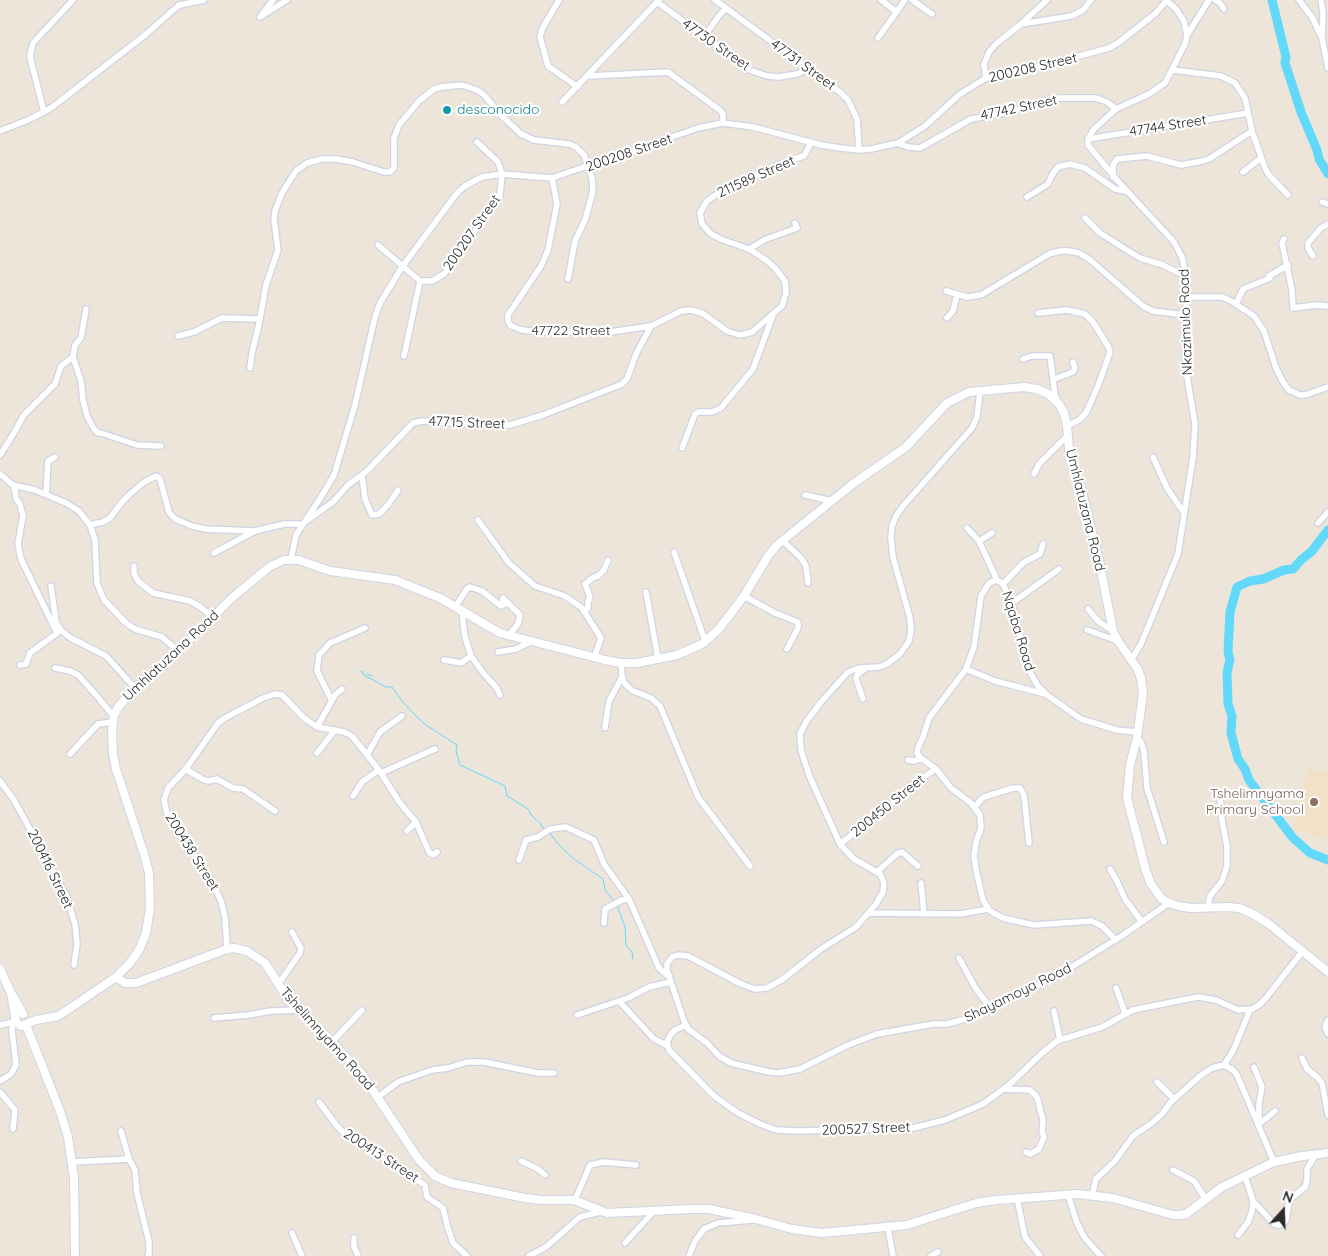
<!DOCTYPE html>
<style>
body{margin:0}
#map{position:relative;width:1328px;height:1256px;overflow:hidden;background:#ede4da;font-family:Quicksand,sans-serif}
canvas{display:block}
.north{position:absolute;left:1258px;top:1186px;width:50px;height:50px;-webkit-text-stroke:4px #fff;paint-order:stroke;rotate:20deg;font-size:14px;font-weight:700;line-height:20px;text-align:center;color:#2a2a2a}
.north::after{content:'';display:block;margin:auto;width:18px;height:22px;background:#2a2a2a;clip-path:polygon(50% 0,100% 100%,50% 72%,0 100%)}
</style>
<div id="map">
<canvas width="1328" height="1256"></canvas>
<div class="north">N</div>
</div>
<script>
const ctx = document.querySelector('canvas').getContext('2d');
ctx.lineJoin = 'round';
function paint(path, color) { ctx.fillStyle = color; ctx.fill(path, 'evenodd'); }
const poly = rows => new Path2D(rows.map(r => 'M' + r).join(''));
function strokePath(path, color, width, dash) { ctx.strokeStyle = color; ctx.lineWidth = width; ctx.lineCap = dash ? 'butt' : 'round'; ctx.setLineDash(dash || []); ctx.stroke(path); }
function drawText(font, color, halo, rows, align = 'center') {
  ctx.font = font + ' Quicksand,sans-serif'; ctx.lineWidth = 4.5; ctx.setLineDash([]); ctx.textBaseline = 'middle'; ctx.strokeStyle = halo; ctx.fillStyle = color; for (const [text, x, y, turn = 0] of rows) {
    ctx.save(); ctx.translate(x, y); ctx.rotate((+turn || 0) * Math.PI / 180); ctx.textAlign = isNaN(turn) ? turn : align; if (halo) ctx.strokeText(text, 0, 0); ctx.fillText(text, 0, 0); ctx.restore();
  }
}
paint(poly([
 [1308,769,1328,773,1328,839,1292,830]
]), '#f1e2c7');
strokePath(poly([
 [363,672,361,671,364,675,386,687,392,687,402,701,417,717,426,725,457,745,456,751,460,765,505,786,507,796,528,809,532,816,541,824,542,827,546,829],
 [367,674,372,676],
 [549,832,559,845,574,859,603,879,605,890,615,902],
 [617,905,625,927,626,945,632,952,633,959]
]), '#62d9fb', 1);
strokePath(poly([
 [1272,0,1286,57,1285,63,1301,112,1317,150,1319,159,1328,174],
 [1328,530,1312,551,1301,560,1293,569,1284,570,1263,579,1250,581,1237,587,1230,612,1228,652,1230,659,1227,673,1228,704,1232,716,1231,733,1238,759,1245,769,1249,780,1293,838,1310,853,1328,860]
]), '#62d9fb', 9);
const street = poly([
 [273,0,260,17,287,0],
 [559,0,542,29,540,37,548,66,578,87],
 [715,0,841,93,848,100,857,119,859,150],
 [881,0,897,12],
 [912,0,932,14],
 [1215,0,1220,3,1224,9],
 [1299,0,1312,17,1321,36],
 [1321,0,1323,13,1322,38,1328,68],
 [657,2,750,70,767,76,779,77,797,74,808,69],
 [1021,24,1072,16,1083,10,1091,0],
 [1187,35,1209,0],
 [704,37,718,17,726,8],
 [878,38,905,0],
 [1173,70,1221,76,1235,83,1245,98,1252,131,1265,168,1269,175,1288,195],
 [588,76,668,72,721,111,723,114,723,123],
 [986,78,984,64,989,52,996,44,1021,24,1047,0],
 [562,102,659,0],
 [1116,109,1094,129,1088,139,1088,145,1117,180,1174,242,1182,257,1187,280,1185,364,1195,424,1193,457,1178,554,1141,644,1131,660],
 [44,112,30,57,31,51,33,43,73,0],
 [0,131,28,120,51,108,145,35,179,5,204,0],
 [1088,139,1248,113],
 [898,143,908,147,920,148,971,119,1015,111,1047,100,1060,98,1096,98,1107,102,1116,109,1149,94,1165,83,1185,44,1187,35,1184,21,1176,9,1167,1],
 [1243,172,1261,158],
 [1113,177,1113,165,1117,159,1147,156,1181,165,1203,161,1209,159,1252,131],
 [552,178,557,204,548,250,541,266,508,315,508,321,511,326,522,330,541,332,610,332,651,326,681,311,691,310,702,313,727,331,739,335,745,334,752,332,782,306,786,293,785,281,775,268,766,260,749,249,723,240,711,234,702,224,700,213,707,201,714,196,784,162,804,156,811,143],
 [1027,197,1048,184,1052,175,1058,167,1070,164,1085,168,1115,189,1125,191],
 [1322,202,1328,204],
 [1085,218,1100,233,1130,252,1140,258,1163,265,1187,277],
 [1284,239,1282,243,1292,290,1293,308,1316,305,1328,306],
 [378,245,420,281,432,281,444,274,500,195,502,174,498,162,477,142],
 [749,249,766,239,797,228,795,223],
 [1313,256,1308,248,1308,243,1321,228,1328,224],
 [946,291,967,297,981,295,1049,254,1060,251,1069,251,1079,253,1089,259,1143,306,1153,311,1186,315],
 [1187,297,1222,297,1231,301,1254,316,1264,331,1276,368,1283,382,1289,390,1300,395,1305,395,1328,387],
 [1236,304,1243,289,1270,278,1269,276,1288,265],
 [1038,313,1067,310,1085,314,1093,322,1108,346,1110,352,1098,386,1086,413,1079,420,1067,426],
 [947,318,953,311,957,294],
 [178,336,194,332,222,318,260,319],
 [404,356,420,281],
 [73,357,81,381,83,400,87,416,94,429,98,433,101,433,137,445,161,446],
 [1023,359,1032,356,1050,356,1055,395,1058,401],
 [250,368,252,353,259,324,266,285,278,250,274,219,275,211,282,193,296,171,307,163,322,159,336,159,353,162,384,172,390,172,394,168,394,138,399,125,419,101,434,89,441,87,462,85,477,90,484,95,502,116,521,134,534,140,569,144,576,147,584,155,592,178,593,191,585,220,575,241,568,279],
 [1054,379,1073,372,1075,368,1073,362],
 [980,391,977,417,972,428,903,506,896,516,892,526,891,538,893,557,910,618,911,631,909,641,900,654,887,664,879,667,859,668,848,672,821,702,806,722,800,734,801,750,809,775,840,844,854,859,880,874,884,883,883,892,876,904,856,927,821,949,783,979,767,988,755,989,741,984,688,956,678,955,672,957,667,964,667,970,684,1021,688,1029,707,1043,719,1056,731,1063,769,1072,779,1073,800,1069,848,1045,877,1034,933,1024,947,1024,976,1016,990,1007,1054,978,1123,935,1169,903],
 [682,448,695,414,698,412,712,412,721,408,753,369,773,315],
 [0,455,11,438,24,415,55,384,61,366,73,357,75,345,81,338,86,309],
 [1153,457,1167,488,1184,513],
 [0,474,13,485,15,490,16,499,20,504,23,516,18,544,21,559,57,633],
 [1034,474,1039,464,1068,435],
 [362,475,365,499,372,515,379,514,388,505,398,490],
 [13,485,35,490,66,503,79,511,90,525,95,540,97,583,104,600,126,623,135,629,162,637,178,651],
 [46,494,48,461,55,457],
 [805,495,832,501],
 [478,520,509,563,535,586,565,596,582,608,601,638,594,658],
 [1318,523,1328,512],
 [90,525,103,522,110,518,122,502,130,494,143,483,156,476,160,479,169,512,175,519,192,526,205,529,253,531],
 [967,528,979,541,997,580],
 [783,541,801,558,806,566,808,583],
 [979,541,992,533],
 [674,552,705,641],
 [214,553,255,531,284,524,302,524,333,502,348,485,367,471,413,423,422,421,485,425,510,425,543,415,622,384,627,379,636,354,651,326],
 [291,559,296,535,321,497,334,475,355,405,375,317,380,303,402,267,457,193,465,186,482,177,502,174,552,178,698,128,723,123,753,127,821,145,841,148,859,150,871,149,898,143,925,126,960,94,986,78,1038,67,1109,48,1118,43,1156,13,1167,0],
 [134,566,134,573,138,581,153,593,190,601,199,606,213,617],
 [1003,584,1023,563,1040,554,1043,544],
 [51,586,56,622,61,630,69,637,106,656,135,688],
 [646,592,658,659],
 [744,596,775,613,798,622,798,628,787,649],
 [1012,603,1059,569],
 [455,607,467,589,470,587,482,591,501,606,505,604,502,602,503,598,520,615,518,624,508,636],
 [1088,609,1099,622,1113,631],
 [462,612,465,637,471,656,484,674,496,687,500,695],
 [584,612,588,608,588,602,590,597,585,584,594,577,598,576,604,570,608,560],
 [1087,630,1118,641],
 [498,652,516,649,530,642],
 [444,660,461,663,471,656],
 [621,663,622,677,625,684,633,691,651,698,660,706,698,797,750,866],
 [20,665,26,664,30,653,60,631],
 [55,668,70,671,78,675,97,696,114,717],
 [966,669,995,681,1045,694],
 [863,699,856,679,857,675,866,668],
 [332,701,317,671,319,655,330,643,365,628],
 [317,727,335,695,342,689],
 [605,728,609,701,622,677],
 [1137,738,1141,742,1144,751,1147,788,1164,842],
 [317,753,335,730],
 [70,754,98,724,112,722],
 [367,755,380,732,402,716],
 [908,760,914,761,921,758],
 [185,769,204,780,209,781,217,779,233,788,243,789,275,811],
 [381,773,435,749],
 [0,781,14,800,66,895,75,924,77,944,74,965],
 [353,796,362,782,379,770],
 [975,807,981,799,984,797,1013,788,1020,788,1024,795,1029,843],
 [407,831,416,822],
 [840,844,893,803,907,788,936,769],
 [519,860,526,840,538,837,550,829,566,827,594,840,604,864,629,899,659,968,669,977],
 [1110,869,1117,881,1125,899,1142,922],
 [877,872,898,853,902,852,918,866],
 [921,883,924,914],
 [1208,907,1210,896,1222,881,1227,866,1227,847,1222,820,1220,798],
 [869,913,961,914,988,909],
 [604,923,605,909,622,900,629,899],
 [1116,940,1102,926,1091,921,1034,925,1003,918,990,911,983,900,976,870,974,856,976,842,981,828,980,815,971,803,951,788,936,769,921,758,917,753,918,748,923,737,929,718,966,669,974,647,981,596,989,583,997,580,1003,584,1012,603,1026,665,1038,686,1047,695,1081,719,1117,730,1137,732],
 [227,949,225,917,221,901,210,878,168,818,164,800,168,788,185,770,218,723,225,718,263,698,275,694,282,695,304,718,317,727,344,732,352,736,379,770,400,803,416,822,429,852,433,855,437,852],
 [959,958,976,989,990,1007],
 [277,983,282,979,300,953,301,948,292,932],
 [1116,988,1125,1013],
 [619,1001,654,1039,668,1046],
 [1054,1011,1060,1040],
 [577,1015,628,998,649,987,671,982],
 [214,1018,248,1015,271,1011,298,1010],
 [1328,1020,1325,1027,1328,1034],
 [0,1025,13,1022],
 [686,1025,675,1030,671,1034,667,1042,669,1050,714,1096,738,1113,760,1124,776,1130,798,1131,913,1128,945,1120,983,1104,1009,1085,1041,1054,1057,1041,1102,1027,1133,1010,1198,997,1216,1000,1238,1010,1252,1009,1259,1005,1266,998,1302,952],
 [332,1042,362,1010],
 [1302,1058,1307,1069,1317,1077,1322,1083,1328,1115],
 [1224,1065,1233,1070,1237,1075,1274,1162],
 [1254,1067,1262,1087,1259,1104,1259,1124],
 [0,1081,11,1074,16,1065,12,1030,13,1022,15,1020],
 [1157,1082,1174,1099],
 [1005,1089,1030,1090,1037,1097,1043,1120,1042,1132,1044,1137,1039,1149,1030,1154,1026,1152],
 [0,1092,15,1110,13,1129],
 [378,1097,398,1082,432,1070,448,1068,467,1062,484,1062,538,1073,554,1073],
 [319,1102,337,1126,347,1136,359,1140,370,1150,425,1185],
 [1258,1125,1275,1111],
 [121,1131,129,1159,135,1170,137,1193,149,1242,149,1255,148,1256],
 [521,1161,538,1169,545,1175],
 [72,1162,129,1159],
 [1173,1170,1194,1181,1205,1198],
 [425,1185,427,1197,443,1208,447,1225,453,1243,467,1256],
 [1068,1195,1077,1223,1084,1237,1101,1256],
 [1092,1196,1096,1179,1114,1162,1133,1136,1152,1123,1163,1113,1170,1103,1200,1076,1212,1068,1224,1065,1233,1051,1250,1010],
 [1017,1198,1025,1237,1040,1256],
 [575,1200,590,1165,604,1162,636,1165],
 [1253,1201,1274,1224,1279,1225,1283,1224,1286,1220,1289,1200,1305,1187,1307,1180,1307,1169,1316,1154],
 [888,1228,893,1256],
 [292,1233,302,1256],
 [1238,1235,1248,1222,1252,1211,1253,1201,1245,1176],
 [354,1238,354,1246,358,1256],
 [625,1243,654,1211],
 [529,1256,546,1247,580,1217,600,1212],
 [689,1256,695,1241,704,1229,718,1223,752,1220],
 [931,1256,938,1252]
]);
const secondary = poly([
 [0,969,11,993,16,1022,21,1026,36,1020,58,1016,69,1009,116,977,131,962,140,948,146,933,150,908,149,873,144,854,116,769,113,754,112,731,114,715,119,706,135,688,178,651,233,597,269,567,284,560,299,560,330,571,395,580,440,598,500,633,605,660,621,663,637,663,677,655,702,644,719,629,744,596,768,556,777,545,854,483,906,447,947,403,969,392,1024,387,1037,389,1048,394,1059,404,1064,413,1067,426,1070,460,1081,488,1100,565,1113,631,1118,641,1137,668,1141,678,1143,693,1137,738,1130,765,1127,798,1146,871,1151,884,1161,898,1169,903,1178,906,1191,908,1228,907,1239,908,1253,914,1269,924,1328,972],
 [116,977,125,983,136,983,227,949,234,948,247,951,265,963,290,1002,332,1042,362,1074,419,1160,435,1176,451,1183,525,1198,541,1200,574,1200,607,1213,691,1209,709,1209,756,1219,792,1229,822,1233,907,1225,976,1203,996,1200,1078,1194,1113,1198,1173,1215,1180,1215,1186,1214,1222,1187,1274,1162,1302,1156,1328,1153],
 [13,996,23,1014],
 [26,1025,60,1111,68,1137,74,1178,75,1256]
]);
strokePath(street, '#cfd4e4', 8);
strokePath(secondary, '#cfd4e4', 10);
strokePath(street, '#fff', 5.5);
strokePath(secondary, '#fff', 8);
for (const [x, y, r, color] of [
 [447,110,5,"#0f9aa8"],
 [1314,802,5,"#8d6e63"]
]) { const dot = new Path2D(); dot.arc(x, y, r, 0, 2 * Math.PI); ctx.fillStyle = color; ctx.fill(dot); strokePath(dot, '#fff', 2); }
drawText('14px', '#2a2a2a', '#fff', [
 ["47730 Street",716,45,35],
 ["47731 Street",803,65,36],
 ["200208 Street",1033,68,-13],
 ["47742 Street",1019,108,-12],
 ["47744 Street",1168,126,-9],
 ["200208 Street",629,153,-19],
 ["211589 Street",756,177,-24],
 ["200207 Street",472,233,-55],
 ["Nkazimulo Road",1186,322,-92],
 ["47722 Street",571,331],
 ["47715 Street",467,423,2],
 ["Umhlatuzana Road",1085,510,76],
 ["Nqaba Road",1018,631,73],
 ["Umhlatuzana Road",171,656,-43],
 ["200450 Street",888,806,-39],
 ["200438 Street",192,852,58],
 ["200416 Street",50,869,64],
 ["Shayamoya Road",1018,993,-26],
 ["Tshelimnyama Road",327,1039,48],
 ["200527 Street",866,1129,-2],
 ["200413 Street",381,1156,33]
]);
drawText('14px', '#0d838f', '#fff', [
 ["desconocido",457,110]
], 'left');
drawText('14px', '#785e54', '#fff', [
 ["Tshelimnyama",1304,794],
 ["Primary School",1304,810]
], 'right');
</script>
